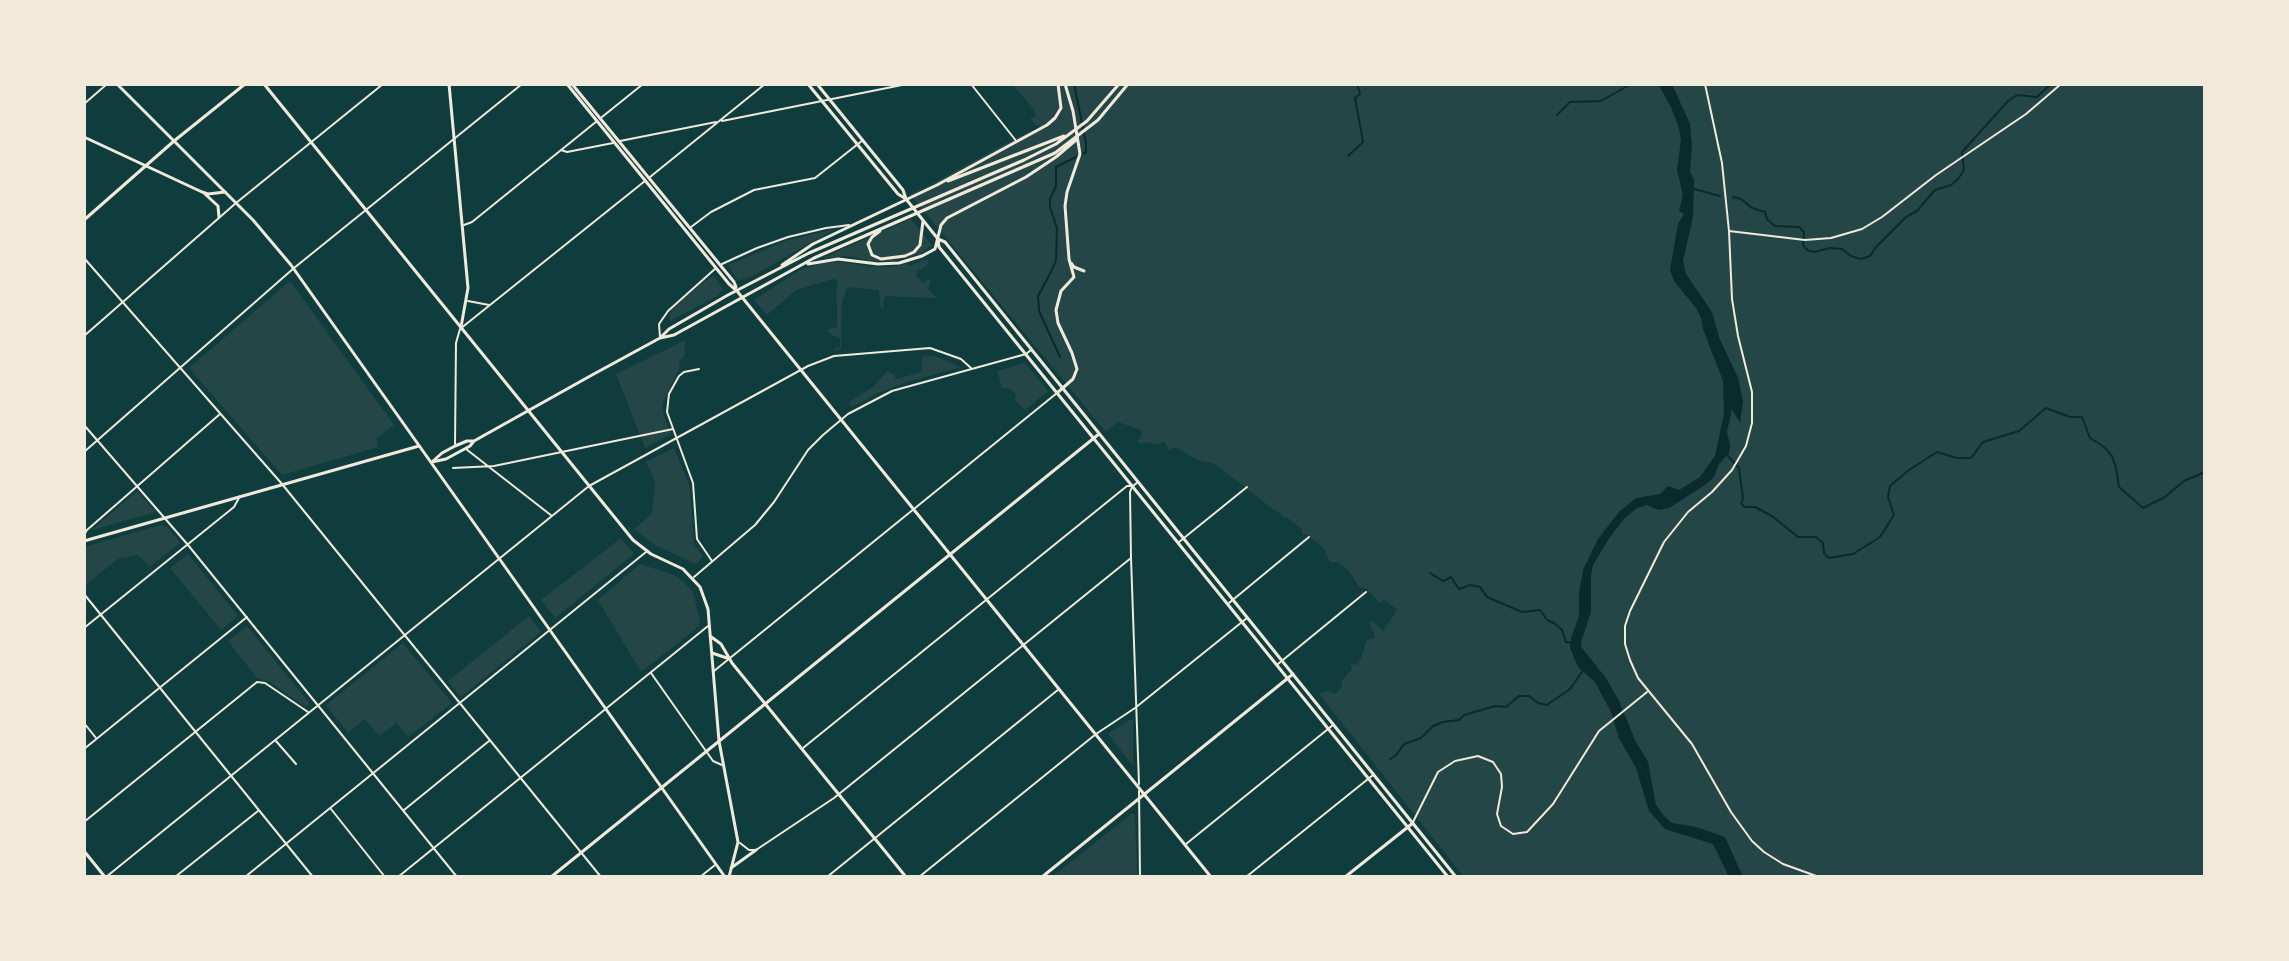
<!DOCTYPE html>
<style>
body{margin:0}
#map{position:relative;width:2289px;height:961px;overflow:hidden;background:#0f3d3e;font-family:Rubik,sans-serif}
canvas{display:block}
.frame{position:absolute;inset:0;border:86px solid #f1e9da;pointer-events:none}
</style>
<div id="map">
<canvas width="2289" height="961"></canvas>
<div class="frame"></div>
</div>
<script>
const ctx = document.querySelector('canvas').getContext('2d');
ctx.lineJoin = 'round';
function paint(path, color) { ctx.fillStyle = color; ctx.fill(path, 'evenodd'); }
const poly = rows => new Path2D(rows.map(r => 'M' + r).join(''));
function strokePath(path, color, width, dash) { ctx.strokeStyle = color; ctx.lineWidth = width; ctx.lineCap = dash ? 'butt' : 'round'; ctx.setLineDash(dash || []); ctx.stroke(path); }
paint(poly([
 [1012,84,2205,84,2205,877,1464,877,1319,694,1327,691,1336,694,1342,686,1342,681,1352,669,1351,664,1357,665,1360,661,1367,640,1374,638,1374,633,1369,623,1373,621,1383,631,1397,610,1384,599,1380,603,1367,589,1359,587,1349,571,1337,562,1330,562,1324,549,1308,535,1302,534,1302,529,1288,518,1283,517,1281,514,1274,510,1215,464,1197,460,1176,447,1169,450,1164,441,1158,445,1148,442,1139,444,1138,441,1142,435,1141,430,1118,422,1106,432,910,194,924,188,1014,139,1040,128,1040,125,1037,126,1031,120,1031,118,1036,116,1034,109],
 [911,219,932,245,922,253,890,262,870,261,848,256,822,258],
 [835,229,747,279,738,280,728,265,785,241],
 [927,259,929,263,921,270,918,270,916,275,923,283,928,279,931,281,928,289,936,298,886,296,884,299,883,309,880,305,879,290,847,287,845,296,842,299,841,348,836,351,835,348,840,347,840,338,832,335,827,330,837,327,837,300,836,297,838,280,833,279,796,290,767,315,754,300,800,270,822,263,840,262,872,267,889,267,907,264,909,266],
 [713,276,723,288,719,295,670,321,669,315,673,309,702,283],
 [290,281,394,425,376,439,378,447,282,475,189,368],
 [684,341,686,345,684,347,685,354,682,359,679,360,680,367,662,404,664,416,671,434,645,448,616,374],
 [923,355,935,356,961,367,907,382,878,393,852,407,849,402,873,387,887,371,893,374,896,379,921,372],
 [1025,363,1048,391,1025,410,1015,400,1016,394,1008,388,1002,388,997,371],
 [674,448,690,487,694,544,703,556,696,564,655,545,634,529,651,515,654,499,655,481,646,462],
 [137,491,156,512,92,530],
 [161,525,167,527,180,543,150,567,138,555,118,559,84,586,84,547],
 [621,538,634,554,555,618,541,600],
 [188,554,238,616,221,630,170,568],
 [640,564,674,575,684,582,693,592,700,622,698,627,641,672,598,600],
 [529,616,541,632,462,696,459,695,448,681],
 [247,626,310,704,306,707,270,682,257,678,228,641],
 [403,643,452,703,408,737,396,723,379,736,365,719,348,733,326,705],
 [1129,720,1133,720,1133,766,1108,734],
 [1131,814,1135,814,1137,877,1052,877]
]), '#244646');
paint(poly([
 [1658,84,1672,84,1690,124,1692,145,1690,172,1694,180,1693,217,1683,261,1686,274,1712,312,1719,337,1738,378,1743,401,1740,423,1732,409,1727,432,1730,445,1729,453,1719,464,1714,477,1705,485,1669,508,1658,510,1647,505,1637,508,1625,518,1610,537,1593,565,1591,576,1591,612,1581,642,1582,648,1606,678,1618,699,1636,742,1648,762,1656,805,1663,815,1672,823,1696,827,1725,837,1743,877,1729,877,1713,844,1665,829,1649,811,1636,768,1619,738,1611,712,1595,682,1578,667,1570,648,1571,638,1579,616,1579,593,1583,570,1598,539,1619,512,1636,498,1660,494,1668,486,1679,490,1700,477,1715,456,1724,414,1723,381,1703,329,1701,318,1696,308,1674,281,1670,270,1678,224,1684,214,1679,211,1683,195,1677,170,1681,140,1679,128,1671,107]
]), '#0a2a2b');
strokePath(poly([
 [1557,115,1570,102,1601,101,1631,84],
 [1348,156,1363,142,1355,98,1360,94,1357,84],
 [1694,189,1720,196],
 [1733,197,1741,199,1752,208,1765,212,1767,219,1775,226,1799,227,1804,232,1803,245,1807,250,1814,252,1830,248,1842,249,1851,256,1861,259,1870,256,1876,247,1906,217,1917,211,1935,190,1951,185,1958,179,1964,170,1962,152,2008,101,2017,95,2037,97,2051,84],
 [1060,357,1039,311,1038,296,1053,268,1056,260,1057,228,1050,207,1050,199,1056,186,1056,167,1086,152,1086,143,1074,84],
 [1726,454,1739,468,1743,499,1741,503,1744,507,1755,507,1772,516,1798,537,1816,537,1823,543,1824,553,1829,558,1853,554,1880,537,1894,515,1888,497,1890,486,1909,470,1937,452,1957,458,1971,458,1983,442,2019,431,2046,408,2070,417,2082,417,2090,438,2103,446,2112,456,2116,468,2119,487,2143,508,2165,497,2184,481,2205,472],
 [1430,573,1443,581,1451,577,1459,589,1470,585,1480,587,1487,597,1522,612,1540,610,1547,620,1554,623,1562,630,1566,642,1573,643],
 [1390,759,1396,755,1404,744,1421,738,1433,726,1443,722,1459,720,1464,715,1495,706,1506,707,1519,696,1529,696,1538,703,1547,705,1570,689,1584,669]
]), '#0a2a2b', 2);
strokePath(poly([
 [1729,231,1805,240,1831,238,1862,229,1882,217,1936,175,2026,114,2061,84],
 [1413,822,1438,772,1455,761,1478,756,1493,762,1501,774,1502,787,1497,814,1501,826,1513,834,1527,832,1553,804,1599,731,1647,692]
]), '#f1e9da', 2);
strokePath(poly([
 [971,84,1017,142],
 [1705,84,1722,163,1729,231,1732,299,1738,336,1752,392,1752,423,1746,446,1732,470,1712,492,1688,512,1664,542,1630,611,1625,626,1625,644,1630,660,1638,678,1692,744,1731,812,1752,841,1764,852,1783,864,1819,877],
 [84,104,107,84],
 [602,117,643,84],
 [722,121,907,84],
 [620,141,716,122],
 [561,150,567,152,613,143],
 [650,177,765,84],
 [464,225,472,222,597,121],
 [691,227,711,212,754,190,815,178,863,140],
 [84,258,282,484,601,877],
 [722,264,757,248,788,237,826,228,849,225],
 [468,301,489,305],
 [84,336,236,203,383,84],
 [660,337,659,324,668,311,716,268],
 [699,369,684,372,679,376,669,394,667,412,693,483,697,539,712,561],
 [84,425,188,545,457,877],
 [455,444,456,343,460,329,645,181],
 [466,449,552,516],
 [84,452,294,268,522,84],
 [453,468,494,466,673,429],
 [1132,487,1130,492,1131,558,1139,784],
 [84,535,87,530,220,414],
 [1179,542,1247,487],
 [694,577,755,525,774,502,808,450,823,435,848,414,892,391,1026,354,1031,350],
 [84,594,313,877],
 [1229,603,1309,537],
 [84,628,234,507,240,496],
 [1278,664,1366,592],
 [714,671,1057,393],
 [651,673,713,761,722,765],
 [84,723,96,738],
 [276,741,296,764],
 [803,748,1127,486,1133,486,1138,482],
 [84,749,247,617],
 [1139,791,1140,877],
 [331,809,385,877],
 [404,810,489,741],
 [84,822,257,682,265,683,308,712],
 [740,843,749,850,756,850,834,798,1131,558],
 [1186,844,1333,725],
 [106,877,589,486,808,366,834,356,930,348,961,359,971,368],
 [175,877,258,811],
 [245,877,646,552],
 [398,877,708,626],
 [700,877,715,865],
 [827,877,1059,689],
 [919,877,1096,734,1135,708,1247,618],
 [1246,877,1373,775]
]), '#f1e9da', 2);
strokePath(poly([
 [264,84,633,540,651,554,683,569,700,587,708,609,719,741,738,842,729,877],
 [449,84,468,288,461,327],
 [567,84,729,284,737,291,1211,877],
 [572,84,734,282,736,287],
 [84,137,202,192,208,194,225,192],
 [205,194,218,206,219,217],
 [84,220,174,141,245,84],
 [1071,263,1074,267,1084,271],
 [1057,393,1073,379,1077,369,1072,353,1058,323,1056,310,1061,291,1074,277,1069,259,1065,206,1067,192,1080,154,1073,111,1065,84],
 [710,636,721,644,732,663,906,877],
 [712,653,730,659],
 [84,851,105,877],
 [731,868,756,850],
 [551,877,1099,434],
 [1042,877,1293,674],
 [1345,877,1413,823]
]), '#f1e9da', 3);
strokePath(poly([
 [808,84,898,194,906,199,938,239,945,242,1456,877],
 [817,84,903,190,906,199],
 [948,181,1064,136],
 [880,231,872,237,868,244,872,255,881,259,905,256,914,252,920,245,923,221],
 [938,239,939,247,1448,877],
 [808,264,838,259,878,264,899,263,922,256,935,249,941,225,947,218,1026,177,1056,157,1076,140],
 [782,265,813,244,937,185,1047,125,1055,118,1061,108,1058,84],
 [661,337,669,329,728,295,809,253,1024,160,1056,144,1087,121,1119,84],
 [432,462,446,459,470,446,474,441,592,375,660,338,674,335,814,258,1055,153,1098,120,1128,84],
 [432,462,442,453,455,446,467,441,474,441],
 [84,541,419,446]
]), '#f1e9da', 3);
strokePath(poly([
 [117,84,253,220,291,265,725,877]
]), '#f1e9da', 3);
</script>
